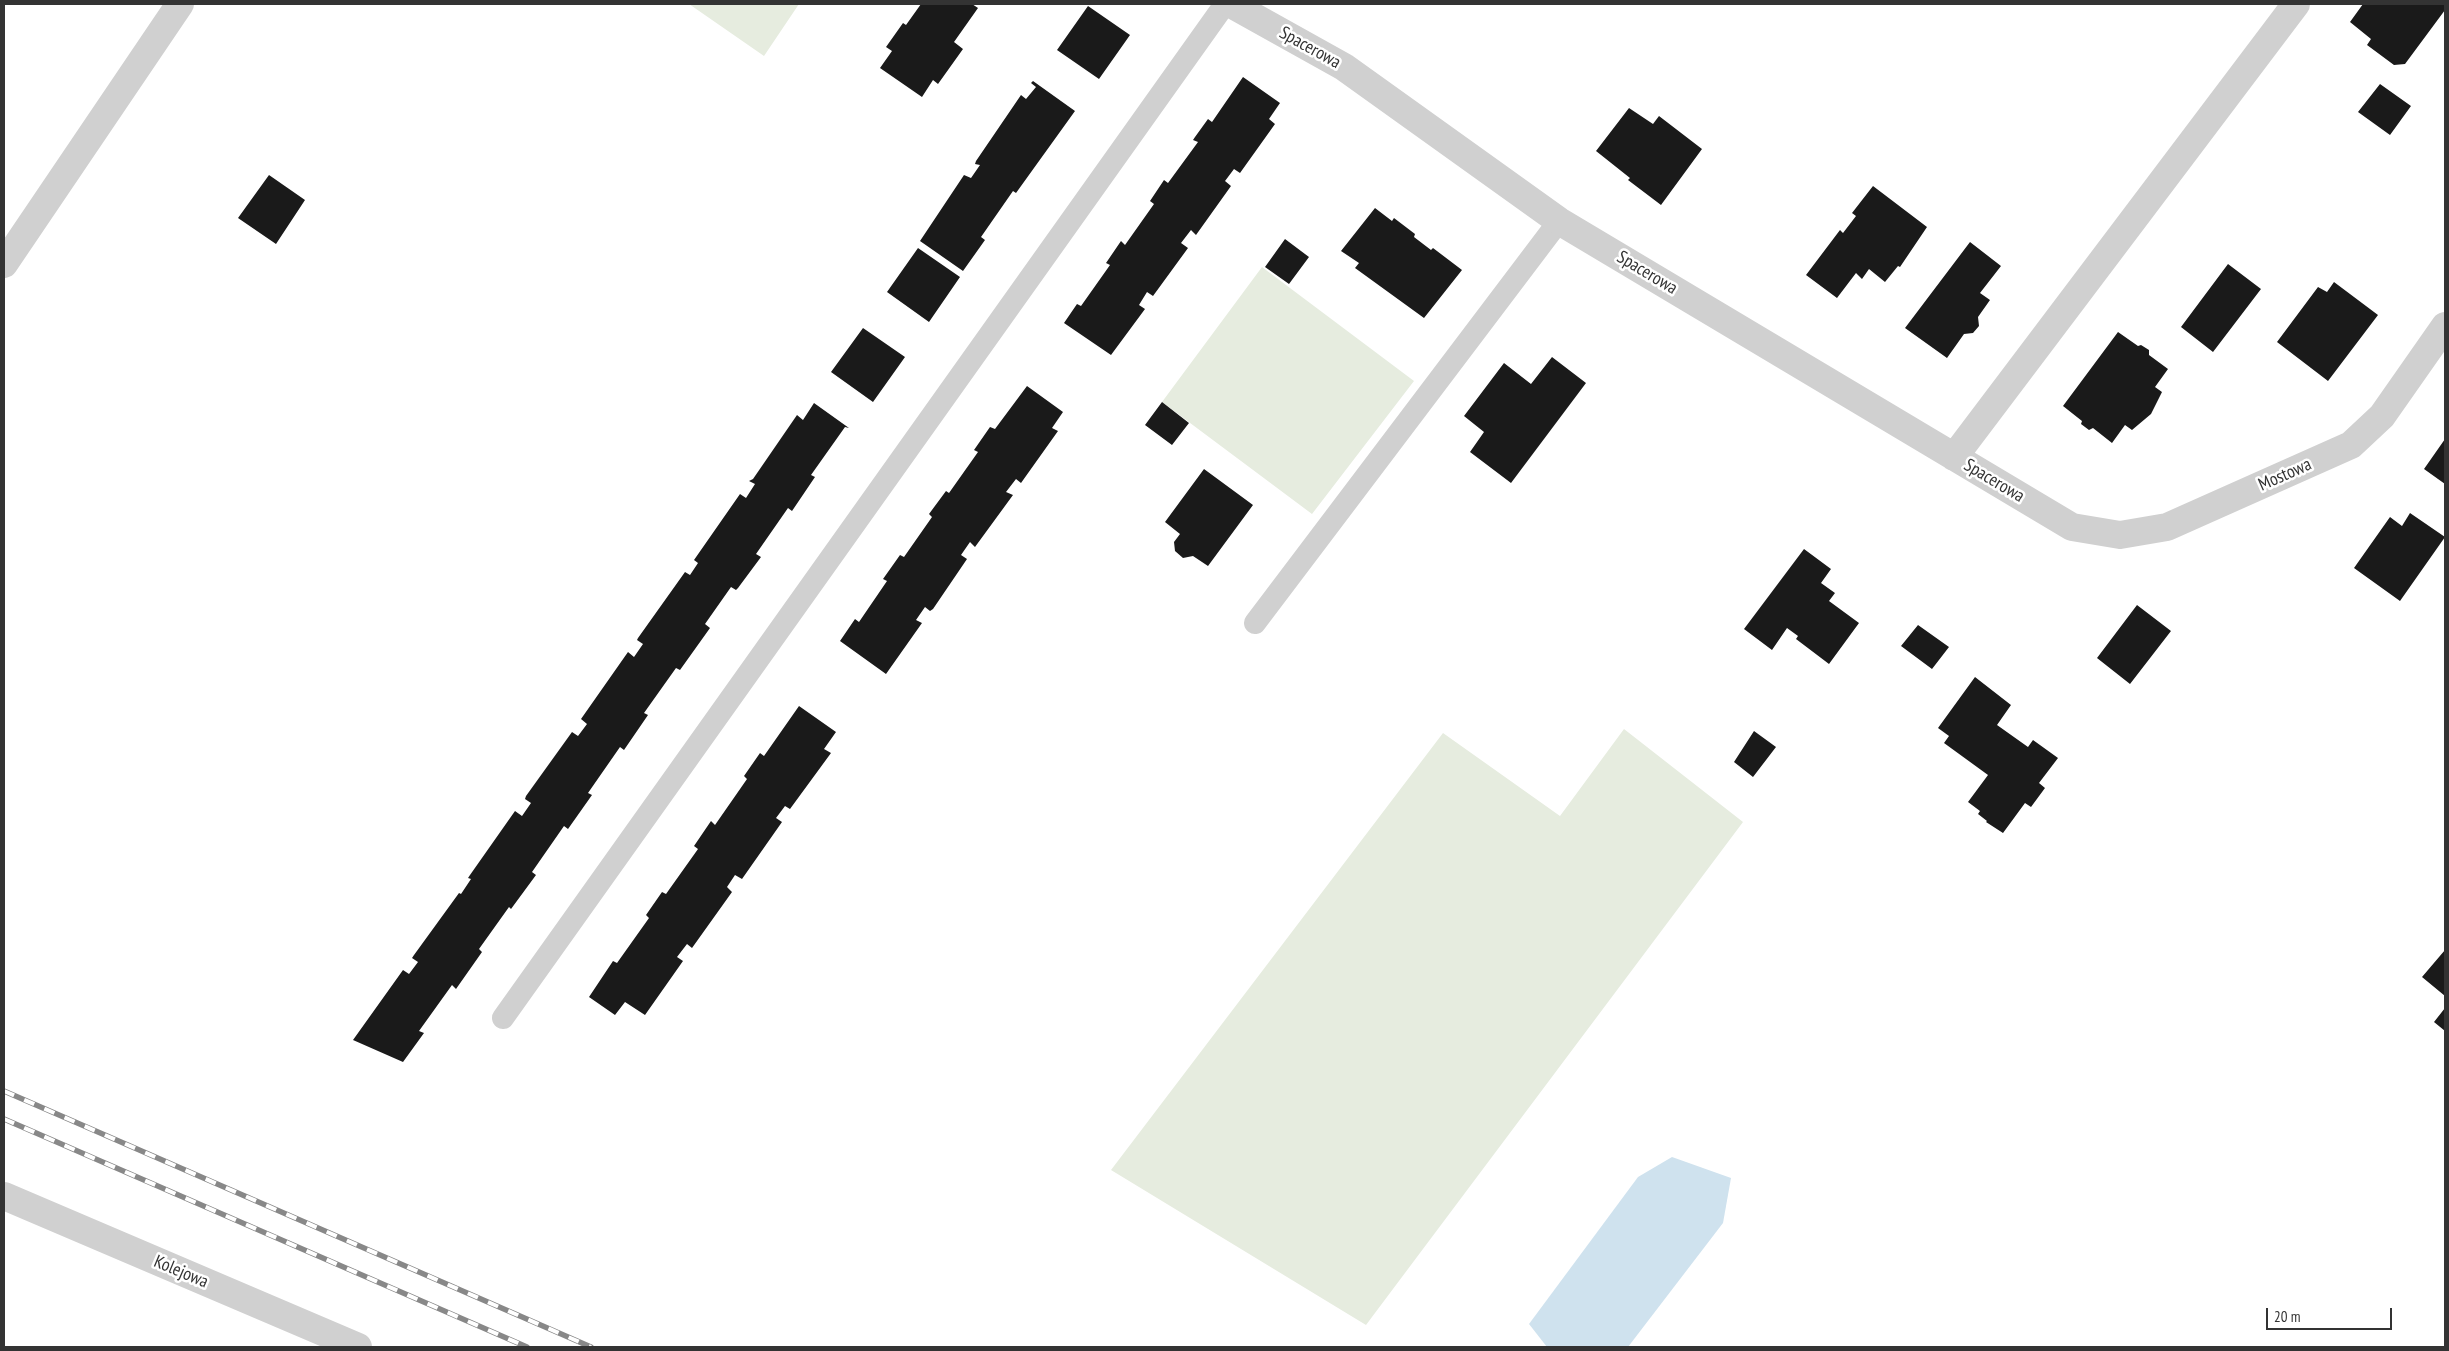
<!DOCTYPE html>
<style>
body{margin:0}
#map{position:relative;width:2449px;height:1351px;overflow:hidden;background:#fff;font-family:"PT Sans Narrow",sans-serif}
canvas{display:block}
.frame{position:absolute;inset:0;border:5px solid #333;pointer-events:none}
.scale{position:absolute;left:2266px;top:1308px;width:126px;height:22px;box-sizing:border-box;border:2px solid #333;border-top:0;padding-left:6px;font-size:15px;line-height:18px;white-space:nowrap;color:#333;-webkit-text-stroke:4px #fff;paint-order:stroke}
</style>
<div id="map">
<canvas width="2449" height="1351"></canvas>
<div class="frame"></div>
<div class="scale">20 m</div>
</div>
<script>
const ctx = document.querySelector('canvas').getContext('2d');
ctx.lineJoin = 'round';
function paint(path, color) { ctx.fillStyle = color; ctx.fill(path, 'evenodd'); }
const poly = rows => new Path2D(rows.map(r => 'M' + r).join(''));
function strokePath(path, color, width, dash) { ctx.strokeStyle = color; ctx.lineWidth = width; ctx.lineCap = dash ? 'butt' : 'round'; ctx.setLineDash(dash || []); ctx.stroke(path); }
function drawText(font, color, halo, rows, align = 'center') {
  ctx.font = font + ' "PT Sans Narrow",sans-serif'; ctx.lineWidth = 5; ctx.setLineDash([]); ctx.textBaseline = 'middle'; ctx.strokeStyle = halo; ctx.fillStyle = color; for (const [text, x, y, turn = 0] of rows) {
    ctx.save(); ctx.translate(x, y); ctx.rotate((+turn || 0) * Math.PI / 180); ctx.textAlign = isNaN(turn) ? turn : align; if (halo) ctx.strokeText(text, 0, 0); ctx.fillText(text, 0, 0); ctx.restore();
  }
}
paint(poly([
 [689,4,799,4,764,56],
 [1262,267,1414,381,1312,514,1162,402],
 [1624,729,1743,822,1366,1325,1111,1170,1443,733,1560,816]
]), '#e6ecdf');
paint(poly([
 [1672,1157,1731,1178,1723,1223,1628,1347,1547,1347,1529,1324,1638,1177]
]), '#cfe2ee');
paint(poly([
 [921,4,972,4,978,8,954,42,963,49,938,84,933,80,922,97,880,68,892,51,886,47,903,23,906,25],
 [2363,4,2445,4,2445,10,2405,64,2394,65,2367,45,2371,39,2350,22],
 [1088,6,1130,35,1099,79,1057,50],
 [1243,77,1280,103,1269,119,1275,124,1240,173,1234,169,1225,181,1231,186,1196,235,1191,230,1181,243,1188,248,1153,296,1147,292,1139,305,1145,309,1111,355,1064,323,1077,304,1081,306,1110,265,1106,263,1121,241,1125,245,1154,204,1150,201,1164,180,1168,183,1198,142,1193,140,1195,137,1208,119,1212,122],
 [1033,81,1075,111,1016,193,1013,191,981,237,985,240,963,271,920,241,964,175,971,178,980,165,975,164,976,161,1021,95,1026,99,1036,87,1031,83],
 [2380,84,2411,106,2390,135,2358,112],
 [1629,108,1653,124,1659,116,1702,149,1661,205,1628,180,1630,178,1596,151],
 [269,175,305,200,276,244,238,218],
 [1873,186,1927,227,1900,267,1898,266,1885,282,1869,269,1862,279,1856,273,1837,298,1806,275,1840,230,1843,233,1856,216,1852,213],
 [1375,208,1392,221,1394,218,1415,234,1414,237,1431,250,1433,248,1462,270,1424,318,1355,268,1359,263,1341,251],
 [1285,239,1309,257,1289,284,1265,267],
 [1970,242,2001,266,1980,293,1990,300,1978,317,1979,326,1973,333,1964,334,1947,358,1905,328],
 [918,248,960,277,929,322,887,292],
 [2228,264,2261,289,2213,352,2181,327],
 [2334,282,2378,315,2328,381,2277,342,2318,287,2327,292],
 [863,328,905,357,873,402,831,372],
 [2118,332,2138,346,2141,345,2149,350,2149,355,2168,369,2155,387,2162,392,2151,414,2132,430,2125,425,2112,443,2093,428,2089,430,2081,424,2082,421,2063,406],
 [1552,357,1586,383,1511,483,1470,452,1484,432,1464,416,1504,363,1531,384],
 [1027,386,1063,412,1052,428,1058,431,1021,483,1016,479,1006,492,1013,495,975,547,970,542,961,555,967,559,933,609,930,611,925,607,916,620,922,623,886,674,840,641,855,619,859,622,887,581,883,579,900,555,904,557,932,517,929,514,946,491,949,493,978,452,974,450,990,427,995,429],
 [1162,402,1189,423,1172,445,1145,425],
 [814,403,849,428,845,427,811,475,815,477,792,511,788,508,756,554,761,557,738,588,736,590,731,587,705,624,710,628,680,670,676,668,644,713,648,715,624,750,620,747,588,793,592,795,568,829,564,826,532,872,536,875,511,909,509,907,479,949,482,952,456,989,452,985,419,1031,424,1033,403,1062,353,1040,403,970,409,974,418,962,412,958,414,955,459,893,461,894,471,879,468,878,470,875,515,811,522,816,531,803,525,799,526,796,572,732,578,736,587,724,581,719,628,652,634,657,643,644,637,640,638,638,685,572,690,575,698,563,694,560,740,494,746,498,755,484,749,481,753,479,797,415,803,420],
 [2445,439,2445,484,2424,469],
 [1204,469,1253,505,1208,566,1193,556,1183,558,1175,551,1174,542,1180,534,1165,522],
 [2410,513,2445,537,2400,601,2354,568,2390,517,2402,526],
 [1804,549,1831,569,1821,583,1835,593,1829,601,1859,623,1829,664,1796,639,1798,636,1787,628,1772,650,1744,629],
 [2137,605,2171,631,2130,684,2097,658],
 [1918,625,1949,647,1932,669,1901,646],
 [1975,677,2011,705,1997,725,2028,747,2033,740,2058,758,2039,783,2045,788,2031,807,2025,803,2003,833,1986,822,1987,821,1978,814,1980,811,1968,802,1988,775,1944,743,1949,736,1938,728],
 [799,706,836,732,824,749,831,753,790,809,785,806,776,818,782,822,742,879,735,875,727,887,732,892,692,948,687,944,677,957,683,961,645,1015,625,1002,615,1015,589,997,613,961,617,963,649,918,646,915,662,892,666,894,698,849,694,846,711,821,715,825,747,779,744,776,760,753,764,756],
 [1754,731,1776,747,1753,777,1734,762],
 [2445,950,2445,996,2422,977],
 [2445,1008,2445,1031,2434,1022]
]), '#1a1a1a');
strokePath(poly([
 [1255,623,1559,221],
 [503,1018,1225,4]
]), '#d0d0d0', 22);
strokePath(poly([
 [1231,4,1344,67,1559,221,2072,527,2120,535,2167,527,2351,445,2382,416,2445,326],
 [4,264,180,4],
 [1954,457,2296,4],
 [4,1196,358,1347]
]), '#d0d0d0', 28);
const rail = poly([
 [4,1091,591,1347],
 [4,1119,527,1347]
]);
strokePath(rail, '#888', 5.5);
strokePath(rail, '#fff', 4, [11]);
drawText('18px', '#333', '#fff', [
 ["Spacerowa",1310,48,29],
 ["Spacerowa",1647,273,31],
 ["Mostowa",2285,475,-24],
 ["Spacerowa",1994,481,31],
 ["Kolejowa",181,1272,23]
]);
</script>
